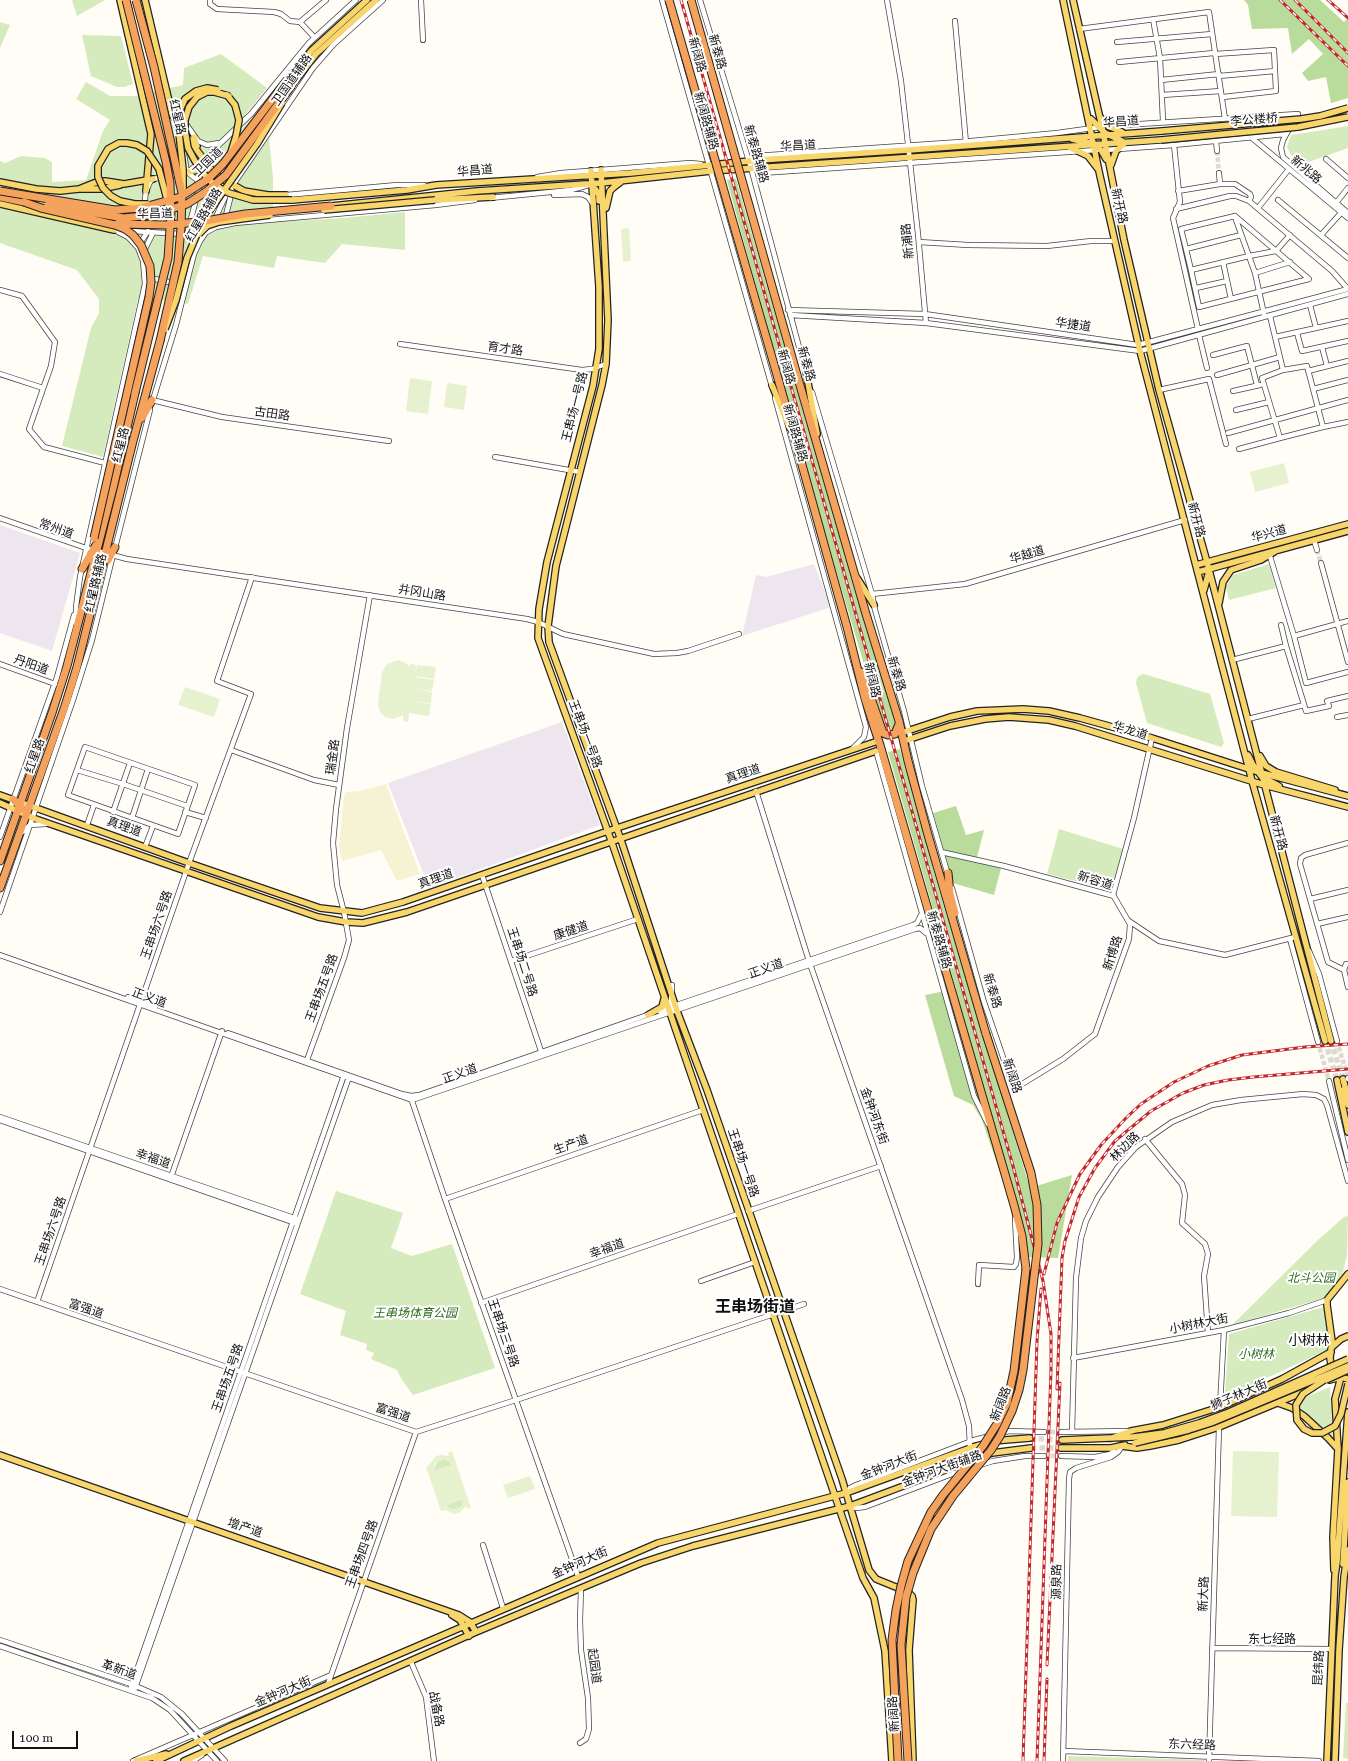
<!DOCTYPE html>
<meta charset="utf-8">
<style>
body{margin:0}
#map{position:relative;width:1348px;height:1761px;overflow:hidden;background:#fffdf5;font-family:"Roboto Serif",serif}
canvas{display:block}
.scale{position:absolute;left:12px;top:1731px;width:66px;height:18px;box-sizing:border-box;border:2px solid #111;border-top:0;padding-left:5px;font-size:12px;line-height:14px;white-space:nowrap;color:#111;-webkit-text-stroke:3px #fff;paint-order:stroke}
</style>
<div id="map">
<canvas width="1348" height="1761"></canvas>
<div class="scale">100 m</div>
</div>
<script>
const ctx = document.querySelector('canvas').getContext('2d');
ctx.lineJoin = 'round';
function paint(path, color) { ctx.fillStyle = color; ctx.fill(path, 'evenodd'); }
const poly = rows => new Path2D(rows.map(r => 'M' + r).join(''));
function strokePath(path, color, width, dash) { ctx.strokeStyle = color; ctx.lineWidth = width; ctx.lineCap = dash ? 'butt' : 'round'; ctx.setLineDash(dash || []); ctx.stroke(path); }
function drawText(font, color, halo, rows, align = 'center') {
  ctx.font = font + ' "Roboto Serif","Noto Sans SC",serif'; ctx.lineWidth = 4; ctx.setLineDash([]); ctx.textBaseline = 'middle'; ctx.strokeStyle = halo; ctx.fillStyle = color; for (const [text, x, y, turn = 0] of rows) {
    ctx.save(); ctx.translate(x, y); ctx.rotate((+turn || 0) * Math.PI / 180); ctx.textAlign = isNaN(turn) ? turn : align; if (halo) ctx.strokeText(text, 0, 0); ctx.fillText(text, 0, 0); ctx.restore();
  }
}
paint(poly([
 [0,525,80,553,52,651,0,633],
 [814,564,831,607,742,636,756,575,766,577],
 [562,722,600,825,429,888,388,783]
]), '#eee6ef');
paint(poly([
 [386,784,420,874,397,881,381,850,342,861,339,847,344,796,346,792,359,791]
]), '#f6f3d4');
paint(poly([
 [72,0,105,0,77,16],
 [0,22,10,25,0,48],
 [82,35,121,36,133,84,124,87,117,87,91,76],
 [221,54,267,88,245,115,269,137,273,178,273,222,344,218,405,212,405,250,342,244,325,263,277,256,274,268,203,256,188,304,148,298,138,299,103,457,62,446,91,328,99,313,99,299,77,270,0,243,0,161,5,163,21,156,45,158,52,162,52,182,86,180,103,131,110,120,76,99,86,82,110,96,135,96,183,85,184,68],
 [1348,126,1348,148,1303,164,1292,157,1287,147,1291,135],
 [1269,564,1276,588,1229,600,1226,587,1233,575],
 [1144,674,1210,694,1224,743,1221,747,1147,723,1136,683,1137,678,1140,675],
 [1059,829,1123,849,1111,890,1047,874],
 [336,1191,403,1213,391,1248,412,1256,452,1244,495,1368,413,1395,402,1380,397,1370,371,1359,374,1353,366,1350,367,1344,340,1335,346,1311,300,1294],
 [1348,1216,1347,1255,1341,1280,1324,1298,1232,1325,1319,1239,1344,1217],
 [1324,1307,1329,1349,1228,1396,1225,1393,1229,1334],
 [1330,1387,1333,1439,1312,1419,1291,1403],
 [444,1459,450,1462,452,1465,433,1471,437,1462],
 [464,1499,462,1506,457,1509,450,1509,445,1505],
 [1346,1703,1348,1703,1348,1759,1343,1758],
 [1068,1756,1205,1760,1205,1761,1068,1761]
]), '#d5ebbd');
paint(poly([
 [1244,0,1320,0,1344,22,1348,18,1348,98,1331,103,1326,77,1308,81,1302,73,1323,54,1309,39,1292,54,1288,28,1252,29,1248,5],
 [736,179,858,602,896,722,895,730,888,732,883,727,832,557,748,257,727,180],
 [900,749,938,887,1030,1188,1072,1175,1058,1258,1029,1257,982,1120,973,1105,954,1096,925,995,956,989,888,752],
 [956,806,966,835,984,830,976,861,1001,868,994,895,953,883,933,813]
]), '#b9dc9c');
paint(poly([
 [629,228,631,261,623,262,621,229],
 [410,378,432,381,428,414,406,411],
 [447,383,467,386,464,410,444,407],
 [1284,463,1289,483,1255,492,1250,472],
 [398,660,404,662,410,667,410,664,416,665,415,677,434,680,432,691,413,688,432,692,431,703,411,701,431,704,429,716,409,713,408,722,403,721,403,715,393,719,385,717,380,712,378,704,382,672,387,664],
 [417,665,436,667,434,679,415,676],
 [185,687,220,699,214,717,178,705],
 [452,1451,471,1508,468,1509,466,1506,460,1512,454,1514,445,1510,441,1511,426,1467,429,1465,436,1456,441,1455,449,1456,448,1453],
 [444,1459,450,1462,452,1465,433,1471,435,1463],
 [463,1499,462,1506,457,1509,450,1509,445,1506],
 [1233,1451,1279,1452,1277,1517,1231,1516],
 [530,1476,535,1489,508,1498,503,1485]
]), '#e6f2cf');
strokePath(poly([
 [1217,151,1219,173],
 [1317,550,1321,563],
 [1337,1041,1348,1078],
 [1318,1042,1329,1081],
 [1044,1432,1061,1432],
 [1044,1456,1061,1456]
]), '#dbdad3', 4.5, [4.5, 2]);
strokePath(poly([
 [1325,1041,1337,1080],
 [1331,1041,1343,1079],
 [1030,1438,1062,1440],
 [1031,1448,1061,1448]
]), '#dbdad3', 5.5, [5.5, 3]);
const minor = poly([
 [210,0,210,4,217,9,274,12,281,14,290,21,300,22],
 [421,0,423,40],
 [662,0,772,387],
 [700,0,751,168,806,373],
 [887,0,901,81,918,234,926,323],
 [1153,19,1160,58,1163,121],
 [955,21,966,143],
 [1079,29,1209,12,1225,119],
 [314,37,300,22,326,0],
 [1117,42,1212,34],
 [1215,54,1274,50,1276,91,1223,97],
 [1119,62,1214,53],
 [1219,76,1275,71],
 [1161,80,1219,74],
 [1162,95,1221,91],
 [170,101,198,141,207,145,219,143],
 [1295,119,1283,140,1281,148,1283,157,1348,213],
 [1108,126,1298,114],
 [1252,138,1348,218],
 [1216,141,1217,151],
 [182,142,187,172],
 [1174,145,1180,202,1173,218,1198,329],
 [1105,150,1174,145,1285,134],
 [1326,159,1348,178],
 [748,161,755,156,960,142,1057,133,1100,127],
 [751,168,762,173,1097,150],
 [189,171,204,159,251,114,309,43,356,0],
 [1219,173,1220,184],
 [537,177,561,173,690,163,701,164],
 [1178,191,1220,184,1235,184,1250,194,1251,197,1249,201],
 [286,195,397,185,424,185],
 [554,195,582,194,588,197,593,204],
 [490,198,571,190,589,185],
 [1278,200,1348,258],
 [1336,203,1348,188],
 [1258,208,1289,169],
 [1176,209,1230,196,1236,196,1249,201,1332,271,1348,289],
 [1235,216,1181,229,1186,249,1241,235],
 [1235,217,1255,273,1264,314],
 [225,219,232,191],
 [150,226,145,199,146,191,150,182,153,179,187,172,197,180,199,188,187,234,188,237,193,240,194,243],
 [114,230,199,235],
 [207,232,216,227,235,223,436,205,475,200],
 [1321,235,1341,213],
 [919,242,968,245,1047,246,1091,241,1115,241],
 [139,245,148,231],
 [1186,249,1191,270,1249,256,1276,251,1290,235],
 [143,253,153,233],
 [1223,262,1231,299],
 [1191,270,1199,307,1309,279,1235,216],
 [1255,273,1290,262],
 [150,278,174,283],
 [1196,288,1227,281],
 [0,290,22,296,55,342,51,366,29,429,44,447,105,463],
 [1310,305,1316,328],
 [788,310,925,314,1138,345,1348,289],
 [790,315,926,323,1140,351,1348,294],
 [1270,316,1283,370,1307,366,1323,427,1280,438,1262,378,1283,370],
 [1297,333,1302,351,1348,341],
 [1199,335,1207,368],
 [1275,337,1348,321],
 [400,344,582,370,592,369,606,364],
 [1322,347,1327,366],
 [1213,355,1247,346,1257,385],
 [1308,371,1348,361],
 [0,374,43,388],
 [1217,375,1280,357],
 [1313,389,1348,380],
 [1159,390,1209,379,1226,444],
 [1233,391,1260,385],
 [812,392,872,594,875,610,904,711,922,786,948,875],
 [775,398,866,727,864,737,852,749],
 [152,400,222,417,389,441],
 [152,403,176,325,194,254,200,241,214,221,226,195,313,68,334,44,383,0],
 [1236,410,1269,402],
 [1323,427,1348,422],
 [1228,433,1348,400],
 [1239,449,1280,438],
 [495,457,580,472],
 [0,518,86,548,127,559,527,619,538,622,563,634,654,654,677,653,688,651,739,634],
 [1314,540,1317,550],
 [115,548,150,410],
 [1269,553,1294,636,1306,683,1348,672],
 [1321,563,1348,662],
 [872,594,965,584,1185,520],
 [76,622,76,607,80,577,145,284,143,261,138,248,128,237,118,232],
 [1281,625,1286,646],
 [1294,636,1348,621],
 [1232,660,1286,646,1306,711,1329,706,1327,701,1348,696],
 [0,664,55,684],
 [1337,717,1348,715],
 [1248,719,1304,705],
 [85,747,195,785,178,834,68,795,85,747],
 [231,750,314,780,339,785],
 [876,751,974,1096,988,1124],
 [77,770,123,784,187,806],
 [756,791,809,961,962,1400,969,1426,970,1448],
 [113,812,130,763],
 [185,812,206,818],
 [132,818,148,769],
 [87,825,94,805],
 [21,833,30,825,46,824],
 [0,837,57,677,74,615],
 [1348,843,1305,855,1301,858,1300,864,1328,962,1344,970,1348,987],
 [145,847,153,826],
 [941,852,1004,866,1114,896],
 [482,875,542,1054],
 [952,888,984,1002,1014,1089,1063,1059,1095,1034,1129,939,1130,924,1113,895,1134,818,1152,738],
 [1310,899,1348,890],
 [0,912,73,700,92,640,113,555],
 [1129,921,1159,941,1225,955,1295,937],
 [1317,924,1348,917],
 [1290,939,1318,1042],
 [1309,951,1319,974,1337,1041],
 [0,955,412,1100,915,929,920,928,926,933],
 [511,961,638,919],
 [1344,970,1346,964,1348,964],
 [128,997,155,1007],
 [668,1008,671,1000,672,985],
 [659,1011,913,925,917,923,921,915],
 [228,1033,402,1094,411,1096,419,1095,650,1014],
 [307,1060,344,958,349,940,344,912,337,885,333,843,336,809,347,728,370,595],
 [1348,1078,1348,1079],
 [1329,1081,1348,1160],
 [411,1098,445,1199,578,1576],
 [0,1117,297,1219],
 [0,1120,295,1223],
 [1145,1139,1182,1184,1185,1195,1182,1223,1205,1244,1208,1254,1204,1276,1208,1333],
 [171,1177,222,1031],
 [445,1199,703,1110],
 [748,1211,881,1166],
 [701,1281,755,1262],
 [978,1284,979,1265,1014,1267,1016,1264,1017,1257,1015,1219],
 [0,1289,416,1432,516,1400,804,1304],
 [37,1302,189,863,251,694,217,681,252,577],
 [481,1303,738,1214],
 [1073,1358,1224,1330,1289,1313,1327,1300],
 [1220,1407,1224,1330],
 [1061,1432,1129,1431],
 [1072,1432,1076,1278,1081,1238,1086,1221,1098,1197,1118,1167,1136,1147,1172,1122,1212,1105,1241,1100,1303,1094,1316,1095,1324,1099,1327,1105,1348,1181],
 [1061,1456,1095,1457,1110,1454,1114,1451],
 [847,1493,850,1488,856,1485,974,1440,1009,1431,1044,1432],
 [850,1506,856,1508,865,1507,952,1474,993,1461,1025,1456,1044,1456],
 [483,1545,503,1608],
 [0,1640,131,1684,161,1697,182,1714,225,1761],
 [0,1646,152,1698,170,1710,217,1761],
 [1212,1648,1331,1649],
 [411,1662,426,1697,434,1761],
 [328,1684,416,1432],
 [130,1690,344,1075],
 [134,1691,349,1077],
 [580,1743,586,1739,589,1729,588,1698,581,1650,580,1621,581,1588],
 [1064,1751,1319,1761],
 [133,1761,331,1675],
 [193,1761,202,1755],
 [1063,1761,1069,1479,1070,1472,1076,1468,1111,1457,1118,1452,1122,1446],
 [1209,1761,1219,1427]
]);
const major = poly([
 [120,0,151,134,146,191],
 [145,0,172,114,180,127],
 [1063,0,1100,176,1140,351,1252,781,1325,1041],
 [1073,0,1102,127,1124,240,1159,390,1207,562,1331,1041],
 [287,80,312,50,367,0],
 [292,85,316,54,376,0],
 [1101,118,1108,126,1122,132],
 [1091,119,1105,133,1122,141],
 [185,134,213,172],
 [194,137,197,146],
 [1072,139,1094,144,1101,150,1106,159],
 [1069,147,1088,156,1098,169],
 [1111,165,1116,151,1125,143],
 [601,170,608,320,606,364,602,385,556,566,548,626,549,642,621,840,677,1011,707,1090,842,1479,869,1570,876,1579,908,1592,912,1596,913,1600,909,1650,913,1761],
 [591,171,599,287,599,349,593,386,547,562,539,609,538,638,612,843,863,1578,874,1598,885,1651,892,1761],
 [187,172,205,169,244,191,268,195,286,195],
 [0,182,36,189,60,191,79,189,94,183,105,181,124,184,153,179],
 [592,184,599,195,599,201],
 [81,189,101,189,120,185],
 [292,200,407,190,436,185,631,173,760,160,909,150,1162,131],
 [435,200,493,197],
 [0,204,114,230],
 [331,206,477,191,601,183,711,171,1161,140],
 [606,208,610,191,614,187,622,181],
 [806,371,817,434],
 [772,385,789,427],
 [1196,565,1348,524],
 [1198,572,1348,531],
 [857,578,874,605],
 [1204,590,1209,571],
 [1219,603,1223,582,1231,570,1261,560,1274,552],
 [901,733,950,717,977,711,1023,709,1049,711,1080,718,1152,738,1258,772,1348,796],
 [904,741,950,726,985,719,1009,717,1049,720,1075,726,1264,785,1348,807],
 [1248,755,1253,765,1262,777,1279,786],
 [1260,756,1266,766,1276,772,1335,790],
 [0,795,189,863,320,908,362,913,403,902,608,831,878,741],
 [0,803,33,818,318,917,346,922,363,923,407,912,876,751],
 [648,1015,662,1007,664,999],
 [1343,1079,1347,1094],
 [1337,1080,1348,1132],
 [1343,1090,1348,1105],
 [1348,1274,1327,1300,1327,1305,1332,1341,1330,1358,1331,1365,1338,1376,1348,1379],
 [1332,1347,1341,1339,1348,1336],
 [1330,1380,1341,1377],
 [1278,1403,1292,1408,1304,1416,1328,1438,1338,1449],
 [1112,1438,1131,1431,1163,1425,1220,1407,1282,1379,1331,1352],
 [1062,1440,1134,1437],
 [1122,1446,1137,1448,1150,1446,1179,1440,1219,1427,1306,1391],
 [1061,1448,1111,1448,1125,1445],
 [0,1455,459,1615,470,1622,476,1632],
 [1343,1564,1348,1482],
 [1334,1570,1333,1537,1338,1449,1335,1399,1341,1377],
 [452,1615,460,1620,469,1636],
 [136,1761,166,1754],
 [156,1761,231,1726,658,1543,846,1493,970,1448,993,1441,1030,1438],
 [184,1761,476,1632,641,1563,693,1546,850,1506,992,1453,1031,1448],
 [1327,1761,1335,1576,1337,1562,1348,1412],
 [1335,1761,1339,1650,1344,1577,1348,1550]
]);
const highway = poly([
 [0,197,24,202],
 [797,375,866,614,899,721,908,761,928,835,986,1034],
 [779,382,847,627,865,699,880,745,1014,1205,1022,1236,1026,1269],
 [142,418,152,400],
 [108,560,115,547],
 [82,569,96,545],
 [862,672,883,733,888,735,895,734,899,724],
 [13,799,22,809],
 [0,861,52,713,67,666,114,484,135,393],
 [948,873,950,894,955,913],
 [0,888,65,706,77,667,133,441,160,341]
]);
strokePath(minor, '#444', 6);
strokePath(major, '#222', 8);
strokePath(highway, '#222', 9);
strokePath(minor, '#fff', 4.5);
strokePath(major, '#f9d66b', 5.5);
strokePath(highway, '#f5a25d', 7);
const rail = poly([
 [681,0,1013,1166,1043,1281,1051,1334,1051,1370,1037,1761],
 [1280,0,1348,66],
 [1295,0,1348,53],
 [1328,0,1348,18],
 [1044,1274,1057,1223,1080,1174,1101,1145,1126,1118,1141,1104,1174,1082,1208,1066,1242,1055,1305,1047,1348,1044],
 [1057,1389,1062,1258,1065,1241,1079,1197,1095,1168,1115,1141,1151,1111,1183,1093,1204,1085,1228,1080,1253,1077,1348,1069],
 [1047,1665,1060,1383],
 [1023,1761,1037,1341,1041,1289],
 [1044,1761,1047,1679]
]);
strokePath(rail, '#c4262e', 3);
strokePath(rail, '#fff', 1.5, [4.5]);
const majorBridge = poly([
 [227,95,235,105,239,120,236,136,231,152],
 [229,96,214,92,207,92,197,97,189,107,185,120,185,130,188,148,195,161,207,178,216,186,229,193,253,200,292,200],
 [1162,131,1301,119,1320,116,1348,108],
 [1161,140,1298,127,1348,117],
 [183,190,183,169,178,124,180,110,185,99,196,91,207,88,218,90],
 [148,204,135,204,120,201,111,196,103,188,98,177,98,166,108,149,119,143,127,143,137,145,147,151,159,169,168,203],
 [324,210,435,200],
 [199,234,207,226,219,222,270,215],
 [165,329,176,300,187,258,203,220,257,144,282,103],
 [1329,1377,1303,1394,1296,1405,1297,1420,1304,1429,1312,1433,1322,1433,1335,1426,1341,1414,1348,1384],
 [1326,1380,1348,1370],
 [1134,1437,1164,1433,1199,1423,1229,1412,1348,1359],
 [1135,1443,1189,1430,1211,1423,1348,1366]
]);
const highwayBridge = poly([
 [126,0,166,162,170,183,171,214,168,258,135,393],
 [136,0,154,67,182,193,181,228,178,262,160,341],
 [669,0,779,382],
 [691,0,797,375],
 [0,191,115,210,141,208,180,197,208,179,223,164,287,80],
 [24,202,41,208,115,225,125,229,133,235,141,245,150,266,151,282,149,297,94,538],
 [48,205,124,218,152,215,187,204,207,191,226,175,292,85],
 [117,224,169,225,206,221,245,214,331,206],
 [898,1761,892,1640,896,1610,901,1586,908,1561,931,1512,943,1495,983,1446,997,1424,1007,1403,1014,1371,1026,1269],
 [908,1761,901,1645,906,1597,913,1573,931,1529,953,1496,991,1450,1000,1436,1012,1411,1019,1390,1023,1370,1038,1244,1037,1205,1031,1173,986,1034]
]);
strokePath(majorBridge, '#222', 8, []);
strokePath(highwayBridge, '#222', 9, []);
strokePath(majorBridge, '#f9d66b', 5.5);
strokePath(highwayBridge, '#f5a25d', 7);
drawText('12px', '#111', '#fff', [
 ["新泰路",717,52,74],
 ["新阔路",697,55,74],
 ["卫国道辅路",292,80,-55],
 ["红星路",177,117,77],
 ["李公楼桥",1254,120,-5],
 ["新阔路辅路",706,121,74],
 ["华昌道",1121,122,-4],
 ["华昌道",798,146,-3],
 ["新泰路辅路",756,154,74],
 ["卫国道",208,162,-44],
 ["新兆路",1306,170,40],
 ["华昌道",475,171,-5],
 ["新开路",1119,206,77],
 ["华昌道",155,214,-1],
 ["红星路辅路",204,215,-60],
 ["新浦路",908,241,-96],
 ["华捷道",1073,325,8],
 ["育才路",505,349,8],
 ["新泰路",806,364,74],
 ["新阔路",786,367,74],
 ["王串场一号路",575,407,-76],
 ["古田路",272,414,8],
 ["新阔路辅路",795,433,74],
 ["红星路",121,445,-76],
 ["新开路",1196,520,75],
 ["常州道",56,529,20],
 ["华兴道",1269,534,-15],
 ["华越道",1027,555,-16],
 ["红星路辅路",96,583,-77],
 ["井冈山路",422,593,9],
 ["丹阳道",31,665,20],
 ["新泰路",896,674,73],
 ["新阔路",872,680,77],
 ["华龙道",1130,731,17],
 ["王串场一号路",585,734,69],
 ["红星路",35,756,-70],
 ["瑞金路",333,757,-82],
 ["真理道",743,774,-18],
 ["真理道",124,827,20],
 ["新开路",1278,833,75],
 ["真理道",436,879,-19],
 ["新容道",1095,881,17],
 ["王串场六号路",157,925,-71],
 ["康健道",571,931,-18],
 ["新泰路辅路",939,940,74],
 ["新博路",1113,953,-72],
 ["王串场二号路",522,962,72],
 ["正义道",766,969,-19],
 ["王串场五号路",322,988,-70],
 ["新泰路",992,991,73],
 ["正义道",149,998,20],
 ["正义道",460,1074,-19],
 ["新阔路",1012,1076,72],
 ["金钟河东街",874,1116,70],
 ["生产道",571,1145,-19],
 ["林边路",1125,1147,-45],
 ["幸福道",153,1159,19],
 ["王串场一号路",743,1163,71],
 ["王串场六号路",51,1231,-71],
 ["幸福道",607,1249,-19],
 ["富强道",86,1309,19],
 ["小树林大街",1199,1324,-11],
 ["王串场三号路",503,1333,71],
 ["王串场五号路",228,1378,-71],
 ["狮子林大街",1239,1395,-23],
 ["新阔路",1001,1404,-69],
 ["富强道",393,1413,18],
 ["金钟河大街",889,1466,-21],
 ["金钟河大街辅路",942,1469,-20],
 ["增产道",245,1528,19],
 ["王串场四号路",362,1554,-70],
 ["金钟河大街",580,1563,-24],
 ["源泉路",1057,1582,-89],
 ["新大路",1204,1594,-88],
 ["东七经路",1272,1639],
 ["起园道",594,1666,82],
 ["昆纬路",1319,1668,-87],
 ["革新道",119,1670,19],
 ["金钟河大街",283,1692,-23],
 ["战备路",436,1709,79],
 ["新阔路",894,1714,-94],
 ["东六经路",1192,1745,2]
]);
drawText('italic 12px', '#2f6b1f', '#fff', [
 ["北斗公园",1311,1278],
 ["王串场体育公园",415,1313],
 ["小树林",1256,1354]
]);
drawText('14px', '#111', '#fff', [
 ["小树林",1309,1341]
]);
drawText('bold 16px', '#111', '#fff', [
 ["王串场街道",755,1307]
]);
</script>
